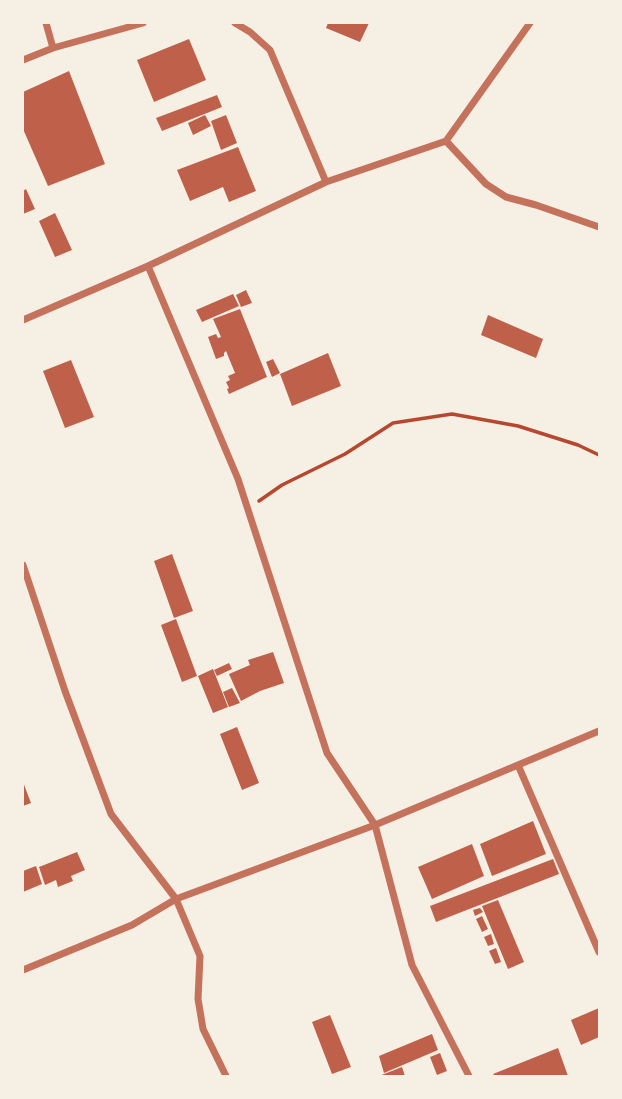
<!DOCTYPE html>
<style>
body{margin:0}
#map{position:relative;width:622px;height:1099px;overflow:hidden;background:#f6efe4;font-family:"Archivo Narrow",sans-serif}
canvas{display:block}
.frame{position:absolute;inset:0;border:24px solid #f6efe4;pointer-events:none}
</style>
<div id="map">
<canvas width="622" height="1099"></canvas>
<div class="frame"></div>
</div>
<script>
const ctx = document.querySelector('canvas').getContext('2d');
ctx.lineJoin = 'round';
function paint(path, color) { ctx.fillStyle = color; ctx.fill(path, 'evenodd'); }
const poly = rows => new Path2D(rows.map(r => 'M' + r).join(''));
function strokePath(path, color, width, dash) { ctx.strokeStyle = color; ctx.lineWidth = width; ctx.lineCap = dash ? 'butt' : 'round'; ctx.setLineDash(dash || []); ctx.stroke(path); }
paint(poly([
 [328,23,369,23,360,42,326,28],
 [189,39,206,80,154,102,137,60],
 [69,71,105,164,48,186,23,129,23,92],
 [217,95,222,107,162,131,156,118],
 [205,115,211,126,193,135,188,123],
 [226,115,237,143,221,150,211,121],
 [238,147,256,191,229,202,223,187,190,201,177,170],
 [26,189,35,209,23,214,23,191],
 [55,213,72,250,55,257,39,221],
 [246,290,252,303,241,307,236,295],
 [233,294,239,306,202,322,196,310],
 [240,309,267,377,229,394,227,389,229,388,226,382,230,380,228,376,235,373,226,351,224,353,224,356,216,359,208,337,216,334,218,338,221,337,213,319],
 [488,315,543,339,536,358,481,335],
 [328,353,341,386,292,406,280,374],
 [273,359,280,373,272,377,266,362],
 [71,360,94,417,65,428,43,371],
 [172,554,193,611,174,618,154,561],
 [176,619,197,676,182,682,161,625],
 [273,652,284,683,260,691,241,701,229,674,250,665,248,660],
 [229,663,232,669,217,676,214,670],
 [213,669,228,707,213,713,198,676],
 [232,688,240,703,229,707,223,692],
 [237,727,259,783,242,790,220,734],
 [23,782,31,803,23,806],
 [533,821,546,854,492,876,480,844],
 [472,844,484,876,432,899,418,867],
 [77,852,85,870,71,876,73,881,58,887,56,880,45,885,39,867],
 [553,859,559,874,436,922,430,906],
 [36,866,42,884,23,892,23,871],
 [498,900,524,962,508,969,482,906],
 [480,908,483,912,475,916,473,910],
 [482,916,488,929,482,932,476,919],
 [491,934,494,944,488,946,484,937],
 [496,948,501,962,495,964,489,951],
 [599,1008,599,1037,581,1045,571,1020],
 [330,1015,351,1067,332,1074,312,1022],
 [432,1034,438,1050,384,1073,379,1056],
 [558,1048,568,1076,495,1076,493,1074],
 [440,1053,447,1071,437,1075,430,1057],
 [402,1067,405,1076,379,1076]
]), '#bf614a');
strokePath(poly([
 [259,501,282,485,345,454,393,423,452,414,518,426,578,445,599,455]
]), '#b5482f', 3.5);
strokePath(poly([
 [46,23,53,48],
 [235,23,250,32,270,50,326,182],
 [23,60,53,48,143,23],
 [446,141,486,184,506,197,536,205,599,227],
 [148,266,238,479,327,753,375,825,412,965,469,1076],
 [23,320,148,266,326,182,446,141,530,23],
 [23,565,65,691,111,814,176,899,200,956,198,999,203,1029,226,1076],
 [518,765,599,952],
 [23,970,132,925,176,899,375,825,599,731]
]), '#c5725c', 7);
</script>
